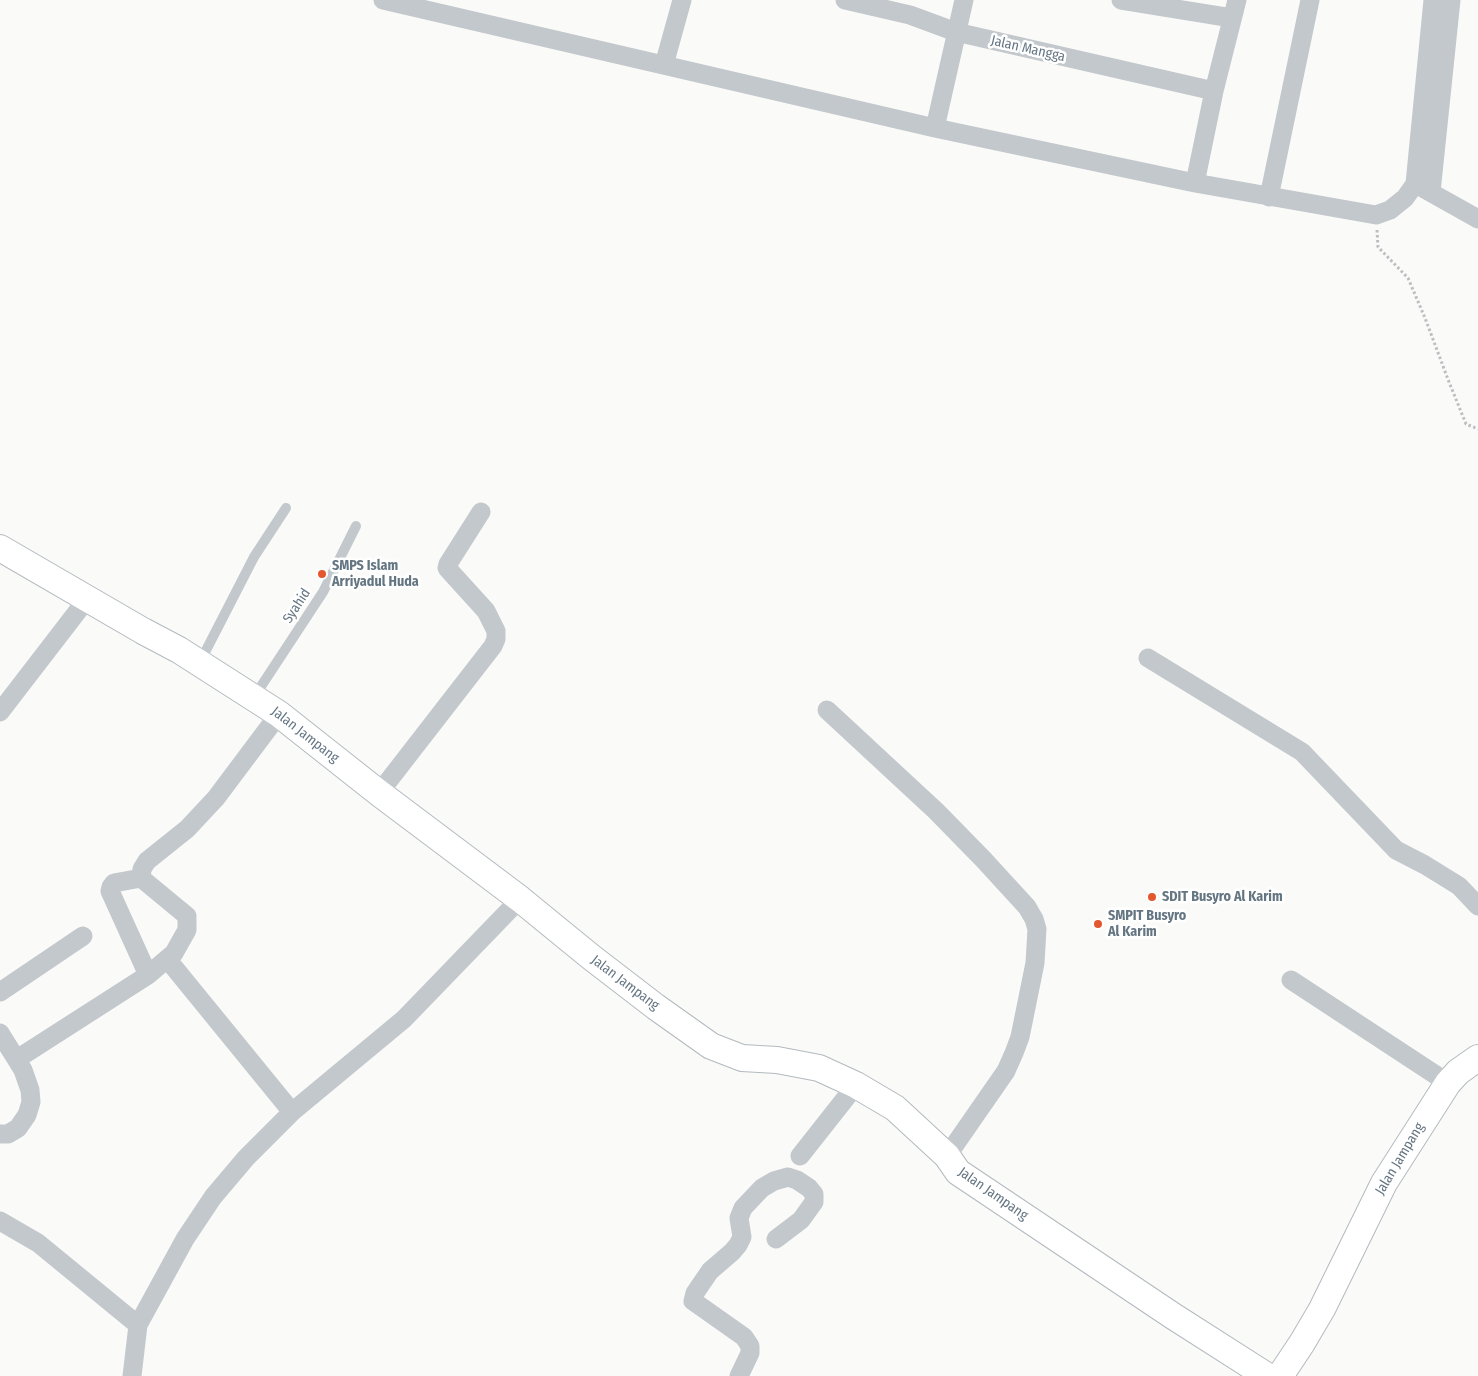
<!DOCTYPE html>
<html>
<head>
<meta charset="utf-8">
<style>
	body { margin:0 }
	canvas { display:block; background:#fafaf8 }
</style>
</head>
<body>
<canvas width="1478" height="1376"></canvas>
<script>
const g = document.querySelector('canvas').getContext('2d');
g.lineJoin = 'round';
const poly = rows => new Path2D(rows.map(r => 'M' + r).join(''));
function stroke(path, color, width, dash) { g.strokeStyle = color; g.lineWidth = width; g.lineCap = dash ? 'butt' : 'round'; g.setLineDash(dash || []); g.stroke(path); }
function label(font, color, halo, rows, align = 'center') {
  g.font = font + ' "Fira Sans Condensed",sans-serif'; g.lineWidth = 5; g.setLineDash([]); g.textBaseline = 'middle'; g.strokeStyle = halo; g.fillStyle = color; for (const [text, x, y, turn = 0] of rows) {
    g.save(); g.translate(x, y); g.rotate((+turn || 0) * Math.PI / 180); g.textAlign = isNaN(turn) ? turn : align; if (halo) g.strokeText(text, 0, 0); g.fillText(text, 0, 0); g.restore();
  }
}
const secondary = poly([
	[0,548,143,631,179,650,279,714,379,793,520,899,591,957,656,1007,711,1046,742,1058,777,1060,819,1068,856,1085,895,1108,947,1156,958,1172,1173,1316,1267,1376],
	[1280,1376,1302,1343,1322,1309,1384,1183,1448,1083,1458,1072,1478,1058]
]);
stroke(secondary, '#b3babf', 28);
stroke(poly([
	[1377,230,1378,247,1408,278,1425,318,1449,382,1466,424,1478,429]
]), '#bbbfc2', 3, [2.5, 2.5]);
stroke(poly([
	[200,662,254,557,286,508],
	[254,697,323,592,356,526]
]), '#c3c8cc', 10);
stroke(poly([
	[383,0,935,128,1195,183,1376,215,1390,210,1405,198,1415,184,1433,0],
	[845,0,910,15,956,32,1214,91],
	[1121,0,1232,18],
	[664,65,682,0],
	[935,128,964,0],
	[1195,183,1214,91,1237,0],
	[1421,187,1478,219],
	[1431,192,1451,0],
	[1269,197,1310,0],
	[1148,658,1302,752,1396,850,1425,865,1459,886,1478,906],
	[827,710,936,811,983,859,1027,907,1034,919,1037,929,1035,963,1020,1037,1014,1053,1006,1071,947,1156],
	[0,712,87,599],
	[379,793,493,646,496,639,496,631,486,611,447,568,448,564,481,512],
	[141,878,114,883,111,887,110,891,148,975],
	[168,960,292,1112],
	[1291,980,1448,1083],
	[0,992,83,936],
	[0,1033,23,1070,30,1090,31,1102,27,1115,18,1128,8,1134,0,1134],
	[17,1059,148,975,174,953,187,930,187,916,141,878,142,869,147,861,187,829,216,798,279,714],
	[800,1156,856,1085],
	[0,1221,38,1243,138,1325],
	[132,1376,138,1325,185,1239,213,1197,246,1158,292,1112,404,1019,520,899],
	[739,1376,750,1353,750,1346,744,1337,693,1301,695,1293,710,1271,732,1252,738,1245,742,1237,739,1218,743,1208,762,1188,774,1181,788,1177,797,1180,809,1188,814,1194,814,1202,801,1220,776,1239]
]), '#c3c8cc', 19);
stroke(secondary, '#fff', 26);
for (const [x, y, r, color] of [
	[322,574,5,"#e4572e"],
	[1152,897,5,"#e4572e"],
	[1098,924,5,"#e4572e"]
]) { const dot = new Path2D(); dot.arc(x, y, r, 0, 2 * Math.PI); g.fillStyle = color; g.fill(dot); stroke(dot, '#fff', 2); }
label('14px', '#657683', '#fff', [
	["Jalan Mangga",1028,49,13],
	["Syahid",297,606,-57],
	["Jalan Jampang",305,735,38],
	["Jalan Jampang",625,983,37],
	["Jalan Jampang",1400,1159,-59],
	["Jalan Jampang",993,1194,35]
]);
label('bold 14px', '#657683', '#fff', [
	["SMPS Islam",332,566],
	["Arriyadul Huda",332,582],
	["SDIT Busyro Al Karim",1162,897],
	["SMPIT Busyro",1108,916],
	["Al Karim",1108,932]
], 'left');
</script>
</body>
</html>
